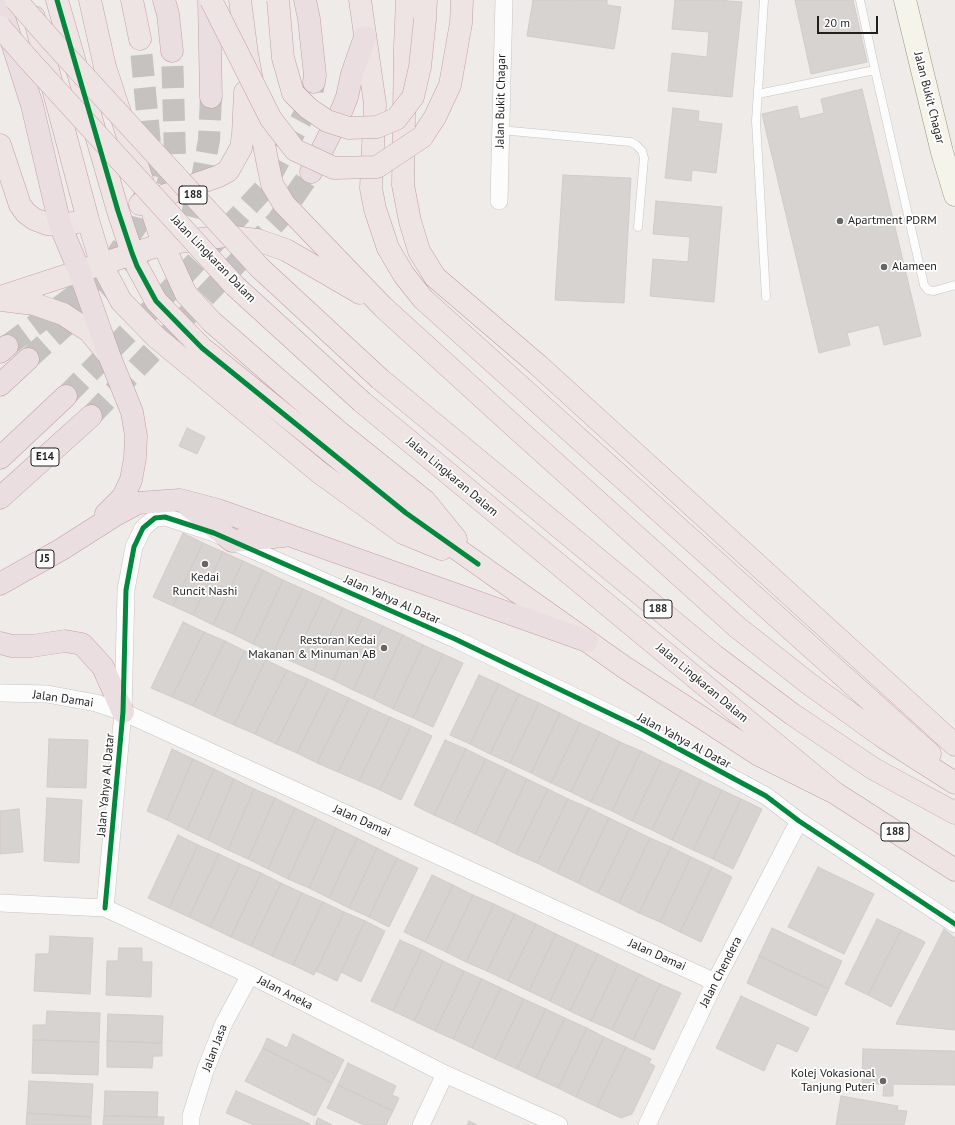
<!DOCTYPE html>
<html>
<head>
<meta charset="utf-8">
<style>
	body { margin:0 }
	#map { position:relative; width:955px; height:1125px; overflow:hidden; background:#eeebe8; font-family:"PT Sans",sans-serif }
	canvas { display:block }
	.scale { position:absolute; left:817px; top:16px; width:61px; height:18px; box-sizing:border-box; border:2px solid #1f1f1f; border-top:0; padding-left:5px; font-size:12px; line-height:14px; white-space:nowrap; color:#1f1f1f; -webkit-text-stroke:3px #fff; paint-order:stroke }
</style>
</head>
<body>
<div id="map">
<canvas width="955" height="1125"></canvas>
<div class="scale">20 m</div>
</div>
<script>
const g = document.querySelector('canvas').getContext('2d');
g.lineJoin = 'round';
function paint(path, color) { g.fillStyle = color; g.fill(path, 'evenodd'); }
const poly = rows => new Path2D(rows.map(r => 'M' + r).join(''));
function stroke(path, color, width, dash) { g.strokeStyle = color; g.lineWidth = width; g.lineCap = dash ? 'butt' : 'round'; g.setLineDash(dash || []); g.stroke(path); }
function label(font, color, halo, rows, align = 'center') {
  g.font = font + ' "PT Sans",sans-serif'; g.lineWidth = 3.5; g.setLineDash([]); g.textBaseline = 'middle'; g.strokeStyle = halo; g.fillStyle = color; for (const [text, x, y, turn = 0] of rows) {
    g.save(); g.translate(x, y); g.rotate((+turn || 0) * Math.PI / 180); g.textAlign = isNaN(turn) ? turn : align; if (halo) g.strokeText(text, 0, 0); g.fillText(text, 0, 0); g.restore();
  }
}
const building = poly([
	[533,0,567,0,576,1,576,0,607,0,607,5,621,7,614,49,527,36,533,0],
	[675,0,717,0,742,2,732,97,668,91,672,53,707,57,709,32,672,29,675,0],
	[795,0,853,0,867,62,811,74,795,0],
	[862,89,921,336,884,345,879,325,847,333,850,345,819,353,762,114,797,106,800,119,824,113,821,99,862,89],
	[673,108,699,111,698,121,722,124,716,173,692,170,691,181,665,178,673,108],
	[563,175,631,178,624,303,555,300,563,175],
	[656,201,722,207,714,302,650,296,653,259,688,262,690,237,653,234,656,201],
	[187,428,205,437,197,454,179,446,187,428],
	[183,533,203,543,173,606,153,597,183,533],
	[203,543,223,552,193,615,173,606,203,543],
	[223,552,243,561,213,625,193,615,223,552],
	[243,561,263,570,233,634,213,625,243,561],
	[263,570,283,580,253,644,233,634,263,570],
	[283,580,303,589,273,653,253,644,283,580],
	[303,589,323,598,293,662,273,653,303,589],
	[323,598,343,608,313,671,293,662,323,598],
	[343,608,363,617,333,680,313,671,343,608],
	[363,617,383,626,353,690,333,680,363,617],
	[183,622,204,632,172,697,151,688,183,622],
	[383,626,403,635,373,699,353,690,383,626],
	[204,632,225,641,193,706,172,697,204,632],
	[403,635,423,645,393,709,373,699,403,635],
	[225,641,245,651,214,716,193,706,225,641],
	[423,645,443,654,413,718,393,709,423,645],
	[245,651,266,660,234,725,214,716,245,651],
	[443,654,463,663,433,727,413,718,443,654],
	[266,660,287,670,255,734,234,725,266,660],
	[287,670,308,679,276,744,255,734,287,670],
	[479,675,499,684,470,744,450,735,479,675],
	[308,679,329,689,297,753,276,744,308,679],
	[499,684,519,694,490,754,470,744,499,684],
	[329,689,349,698,317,763,297,753,329,689],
	[519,694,539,703,510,763,490,754,519,694],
	[349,698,370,708,338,772,317,763,349,698],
	[539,703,560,713,531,773,510,763,539,703],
	[370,708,390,717,359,781,338,772,370,708],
	[560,713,580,723,551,783,531,773,560,713],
	[390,717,411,726,380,790,359,781,390,717],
	[580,723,600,732,571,792,551,783,580,723],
	[411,726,432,736,401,800,380,790,411,726],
	[600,732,620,742,591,802,571,792,600,732],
	[49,739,88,740,86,788,47,787,49,739],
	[445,740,466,749,434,815,414,805,445,740],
	[620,742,641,751,612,811,591,802,620,742],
	[172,749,193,759,167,820,147,811,172,749],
	[466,749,486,759,454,824,434,815,466,749],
	[641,751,661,761,632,821,612,811,641,751],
	[193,759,214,769,187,830,167,820,193,759],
	[486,759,507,769,475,834,454,824,486,759],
	[661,761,681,770,652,830,632,821,661,761],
	[214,769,234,779,208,840,187,830,214,769],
	[507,769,527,779,496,844,475,834,507,769],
	[681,770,701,780,672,840,652,830,681,770],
	[234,779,254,789,228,850,208,840,234,779],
	[527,779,548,789,516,854,496,844,527,779],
	[701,780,722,790,693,850,672,840,701,780],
	[254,789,275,798,248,859,228,850,254,789],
	[548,789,568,799,537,863,516,854,548,789],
	[722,790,741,799,713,859,693,850,722,790],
	[47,798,82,800,79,863,44,861,47,798],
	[275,798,295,808,268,869,248,859,275,798],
	[568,799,589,808,557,873,537,863,568,799],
	[741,799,762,809,733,869,713,859,741,799],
	[295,808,316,818,288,879,268,869,295,808],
	[589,808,609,818,578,883,557,873,589,808],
	[19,809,23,852,0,854,0,811,19,809],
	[316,818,336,828,309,888,288,879,316,818],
	[609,818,630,828,598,893,578,883,609,818],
	[336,828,357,838,329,898,309,888,336,828],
	[630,828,650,838,619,903,598,893,630,828],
	[178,835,198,845,169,908,148,898,178,835],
	[357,838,377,848,349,908,329,898,357,838],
	[650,838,671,847,639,913,619,903,650,838],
	[198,845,219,854,189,917,169,908,198,845],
	[671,847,691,857,660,922,639,913,671,847],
	[377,848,397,858,369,917,349,908,377,848],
	[219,854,240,864,210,927,189,917,219,854],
	[691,857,712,867,680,932,660,922,691,857],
	[397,858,418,868,389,927,369,917,397,858],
	[240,864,261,873,231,937,210,927,240,864],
	[712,867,732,877,701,942,680,932,712,867],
	[818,867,874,894,844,954,788,927,818,867],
	[261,873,281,883,251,946,231,937,261,873],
	[432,875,453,885,425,942,404,932,432,875],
	[281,883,302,893,272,956,251,946,281,883],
	[453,885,473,895,446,952,425,942,453,885],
	[302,893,323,902,293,965,272,956,302,893],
	[473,895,494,904,466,962,446,952,473,895],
	[323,902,344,912,314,975,293,965,323,902],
	[494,904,515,914,487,971,466,962,494,904],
	[344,912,365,921,337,981,316,971,344,912],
	[515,914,536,924,508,981,487,971,515,914],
	[877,919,901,930,868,995,845,984,877,919],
	[365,921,385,931,361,982,341,972,365,921],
	[536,924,556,934,529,991,508,981,536,924],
	[772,928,842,961,829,989,759,956,772,928],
	[944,929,955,938,955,1030,896,1024,944,929],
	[901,930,925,942,891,1007,868,995,901,930],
	[556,934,577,944,550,1001,529,991,556,934],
	[50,936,93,938,90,994,34,991,36,954,49,954,50,936],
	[400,940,422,950,393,1011,371,1001,400,940],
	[577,944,598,954,570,1011,550,1001,577,944],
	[119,948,142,948,142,962,152,962,151,997,106,995,107,961,118,961,119,948],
	[422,950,443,961,414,1021,393,1011,422,950],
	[598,954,618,964,591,1021,570,1011,598,954],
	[759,956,829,989,816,1016,747,983,759,956],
	[443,961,464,971,435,1031,414,1021,443,961],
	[618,964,639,974,612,1030,591,1021,618,964],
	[464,971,482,979,453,1039,435,1031,464,971],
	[639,974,660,984,633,1040,612,1030,639,974],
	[482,979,501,988,472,1048,453,1039,482,979],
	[660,984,681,993,654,1050,633,1040,660,984],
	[501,988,524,999,495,1059,472,1048,501,988],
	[741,996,809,1028,797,1052,777,1043,764,1071,716,1048,741,996],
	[524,999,546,1009,517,1069,495,1059,524,999],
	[546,1009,565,1018,536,1078,517,1069,546,1009],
	[47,1011,100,1013,99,1042,33,1040,33,1025,46,1025,47,1011],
	[108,1014,163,1016,162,1043,107,1041,108,1014],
	[565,1018,587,1028,558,1088,536,1078,565,1018],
	[587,1028,604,1037,576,1097,558,1088,587,1028],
	[293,1034,344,1060,332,1083,263,1048,267,1038,287,1048,293,1034],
	[604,1037,626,1047,597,1107,576,1097,604,1037],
	[33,1040,99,1042,98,1075,32,1073,33,1040],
	[107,1041,162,1043,162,1056,153,1056,152,1068,107,1067,107,1041],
	[626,1047,651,1059,649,1063,655,1066,632,1114,621,1118,597,1107,626,1047],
	[263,1048,332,1083,315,1116,245,1081,263,1048],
	[863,1049,955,1051,955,1085,893,1084,893,1096,883,1096,884,1084,862,1084,863,1049],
	[348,1063,396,1086,392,1095,399,1098,393,1111,338,1085,348,1063],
	[29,1081,93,1084,91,1117,27,1113,29,1081],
	[338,1085,393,1111,386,1125,364,1125,327,1108,338,1085],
	[105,1091,158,1092,157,1117,104,1116,105,1091],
	[236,1091,310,1124,310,1125,254,1125,226,1113,236,1091],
	[841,1096,898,1106,897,1110,907,1111,904,1125,836,1125,841,1096],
	[27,1113,91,1117,91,1125,26,1125,27,1113],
	[104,1116,164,1117,163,1125,103,1125,104,1116],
	[318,1118,332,1125,315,1125,318,1118],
	[469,1121,477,1125,467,1125,469,1121]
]);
paint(building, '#d6d3d1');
stroke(building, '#d1ccc9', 1);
stroke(poly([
	[167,186,175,157,172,51],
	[180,248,191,218,203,173,209,140,211,97],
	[7,346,90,284,110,265,137,225,152,165,140,39],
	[28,359,130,268,146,247],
	[66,396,171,289,263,190,311,102,314,82],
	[91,416,278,220,311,172]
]), '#c5c2c0', 22, [22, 11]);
const service = poly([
	[764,0,756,121,766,297],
	[860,0,875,70],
	[758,94,875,70,924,285,928,290,934,291,955,285],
	[500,130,631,142,636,145,642,151,644,158,638,227]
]);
const minor = poly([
	[499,201,504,0],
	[0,693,47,694,96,703,123,712,715,982],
	[0,903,105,908,250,975,445,1074,559,1125],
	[105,908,123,712,126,590,134,547,143,528,155,518,165,517,214,533,455,639,640,728,766,796,799,821,955,924],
	[191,1125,191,1116,205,1071,224,1023,250,975],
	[421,1125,445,1074],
	[647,1125,715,982,799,821]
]);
const secondary = poly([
	[905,0,942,152,955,195]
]);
const trunk = poly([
	[57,0,118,211,132,253,137,266,156,301,202,348,406,513,624,667,759,755,835,793],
	[90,0,105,67,163,244,186,294,212,322,283,384,339,432,425,501,456,539],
	[132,0,140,39],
	[240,0,247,54,266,155,272,184,284,204,383,307,516,428,737,627,808,683,883,737,955,783],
	[360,0,375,104,371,188,375,209,388,248,404,275,423,299,930,754],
	[407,0,405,46,403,185,410,221,419,251,435,277,538,365,955,745],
	[34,17,88,220,101,263,121,301,157,338,320,473,403,533,442,549],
	[425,19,426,0],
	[422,137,435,117,450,85,461,23,462,0],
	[0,145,20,205,26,213,34,219,47,224,60,225,78,222],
	[140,204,219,176,228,171,241,148,243,135,245,92],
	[0,297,163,244,225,236,257,240,286,250,360,293],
	[0,300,34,304,63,314,89,331,107,353],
	[380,379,715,656,792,714,874,769,955,813],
	[362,402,835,793,955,870]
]);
const motorway = poly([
	[164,0,168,14,172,51],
	[209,0,211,97],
	[305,0,309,19,315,75,314,82],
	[0,5,32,105,60,225,79,270,109,355,132,412,136,436,135,458,131,480,123,497,106,514],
	[311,172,341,112,347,97,352,74,365,37],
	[0,352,7,346],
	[0,385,28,359],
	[0,458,66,396],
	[0,498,91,416],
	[187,505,232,541,284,536],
	[0,584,62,549,117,514,138,503,180,500,218,510,587,641],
	[0,643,12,646,32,646,65,641,82,644,103,667,123,712]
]);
stroke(service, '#c6c5c4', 9);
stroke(minor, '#c6c5c4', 18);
stroke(secondary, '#98987f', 23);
stroke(trunk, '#c59dab', 23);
stroke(motorway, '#c59dab', 23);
stroke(service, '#fcfcfc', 8);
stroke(minor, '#fcfcfc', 17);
stroke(secondary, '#f5f4eb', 22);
stroke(trunk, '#eee4e3', 22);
stroke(motorway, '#ebdee1', 22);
const trunkBridge = poly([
	[16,0,51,40,260,268,380,379],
	[211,0,271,119,295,150,334,168,377,167,422,137],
	[278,0,283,58,293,93,308,108,327,121,349,128,377,127,396,119,413,97,420,67,425,19],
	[0,27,28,59,235,286,362,402]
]);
stroke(trunkBridge, '#c59dab', 23, []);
stroke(trunkBridge, '#eee4e3', 22);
stroke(poly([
	[57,0,118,211,132,253,137,266,156,301,202,348,406,513,478,564],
	[105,908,123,712,126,590,134,547,143,528,155,518,165,517,214,533,455,639,640,728,766,796,799,821,955,924]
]), '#00873e', 5);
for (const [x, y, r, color] of [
	[840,221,4,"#676665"],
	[884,267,4,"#676665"],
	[205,564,4,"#676665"],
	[384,648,4,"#676665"],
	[883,1081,4,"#676665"]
]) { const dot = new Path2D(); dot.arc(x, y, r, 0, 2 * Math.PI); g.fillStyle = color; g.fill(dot); stroke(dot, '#fff', 1.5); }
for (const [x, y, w] of [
	[193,195,28],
	[45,457,28],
	[45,559,18],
	[658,609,28],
	[895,832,28]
]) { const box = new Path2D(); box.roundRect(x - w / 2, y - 9, w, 18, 3); g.fillStyle = '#fff'; g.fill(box); stroke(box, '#1f1f1f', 1); }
label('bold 11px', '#1f1f1f', null, [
	["188",193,195],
	["E14",45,457],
	["J5",45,559],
	["188",658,609],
	["188",895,832]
]);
label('12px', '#1f1f1f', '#fff', [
	["Jalan Bukit Chagar",929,98,76],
	["Jalan Bukit Chagar",501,101,-89],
	["Jalan Lingkaran Dalam",213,259,46],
	["Jalan Lingkaran Dalam",452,477,40],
	["Jalan Yahya Al Datar",392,600,24],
	["Jalan Lingkaran Dalam",702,683,40],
	["Jalan Damai",63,699,8],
	["Jalan Yahya Al Datar",684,741,28],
	["Jalan Yahya Al Datar",106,785,-85],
	["Jalan Damai",362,821,24],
	["Jalan Damai",657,955,24],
	["Jalan Chendera",721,972,-63],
	["Jalan Aneka",285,993,27],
	["Jalan Jasa",215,1048,-69]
]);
label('12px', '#1f1f1f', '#fff', [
	["Apartment PDRM",848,221],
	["Alameen",892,267],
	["Kedai",205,578,"center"],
	["Runcit Nashi",205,592,"center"],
	["Restoran Kedai",376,641,"right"],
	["Makanan & Minuman AB",376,655,"right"],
	["Kolej Vokasional",875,1074,"right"],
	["Tanjung Puteri",875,1088,"right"]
], 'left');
</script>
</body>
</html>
